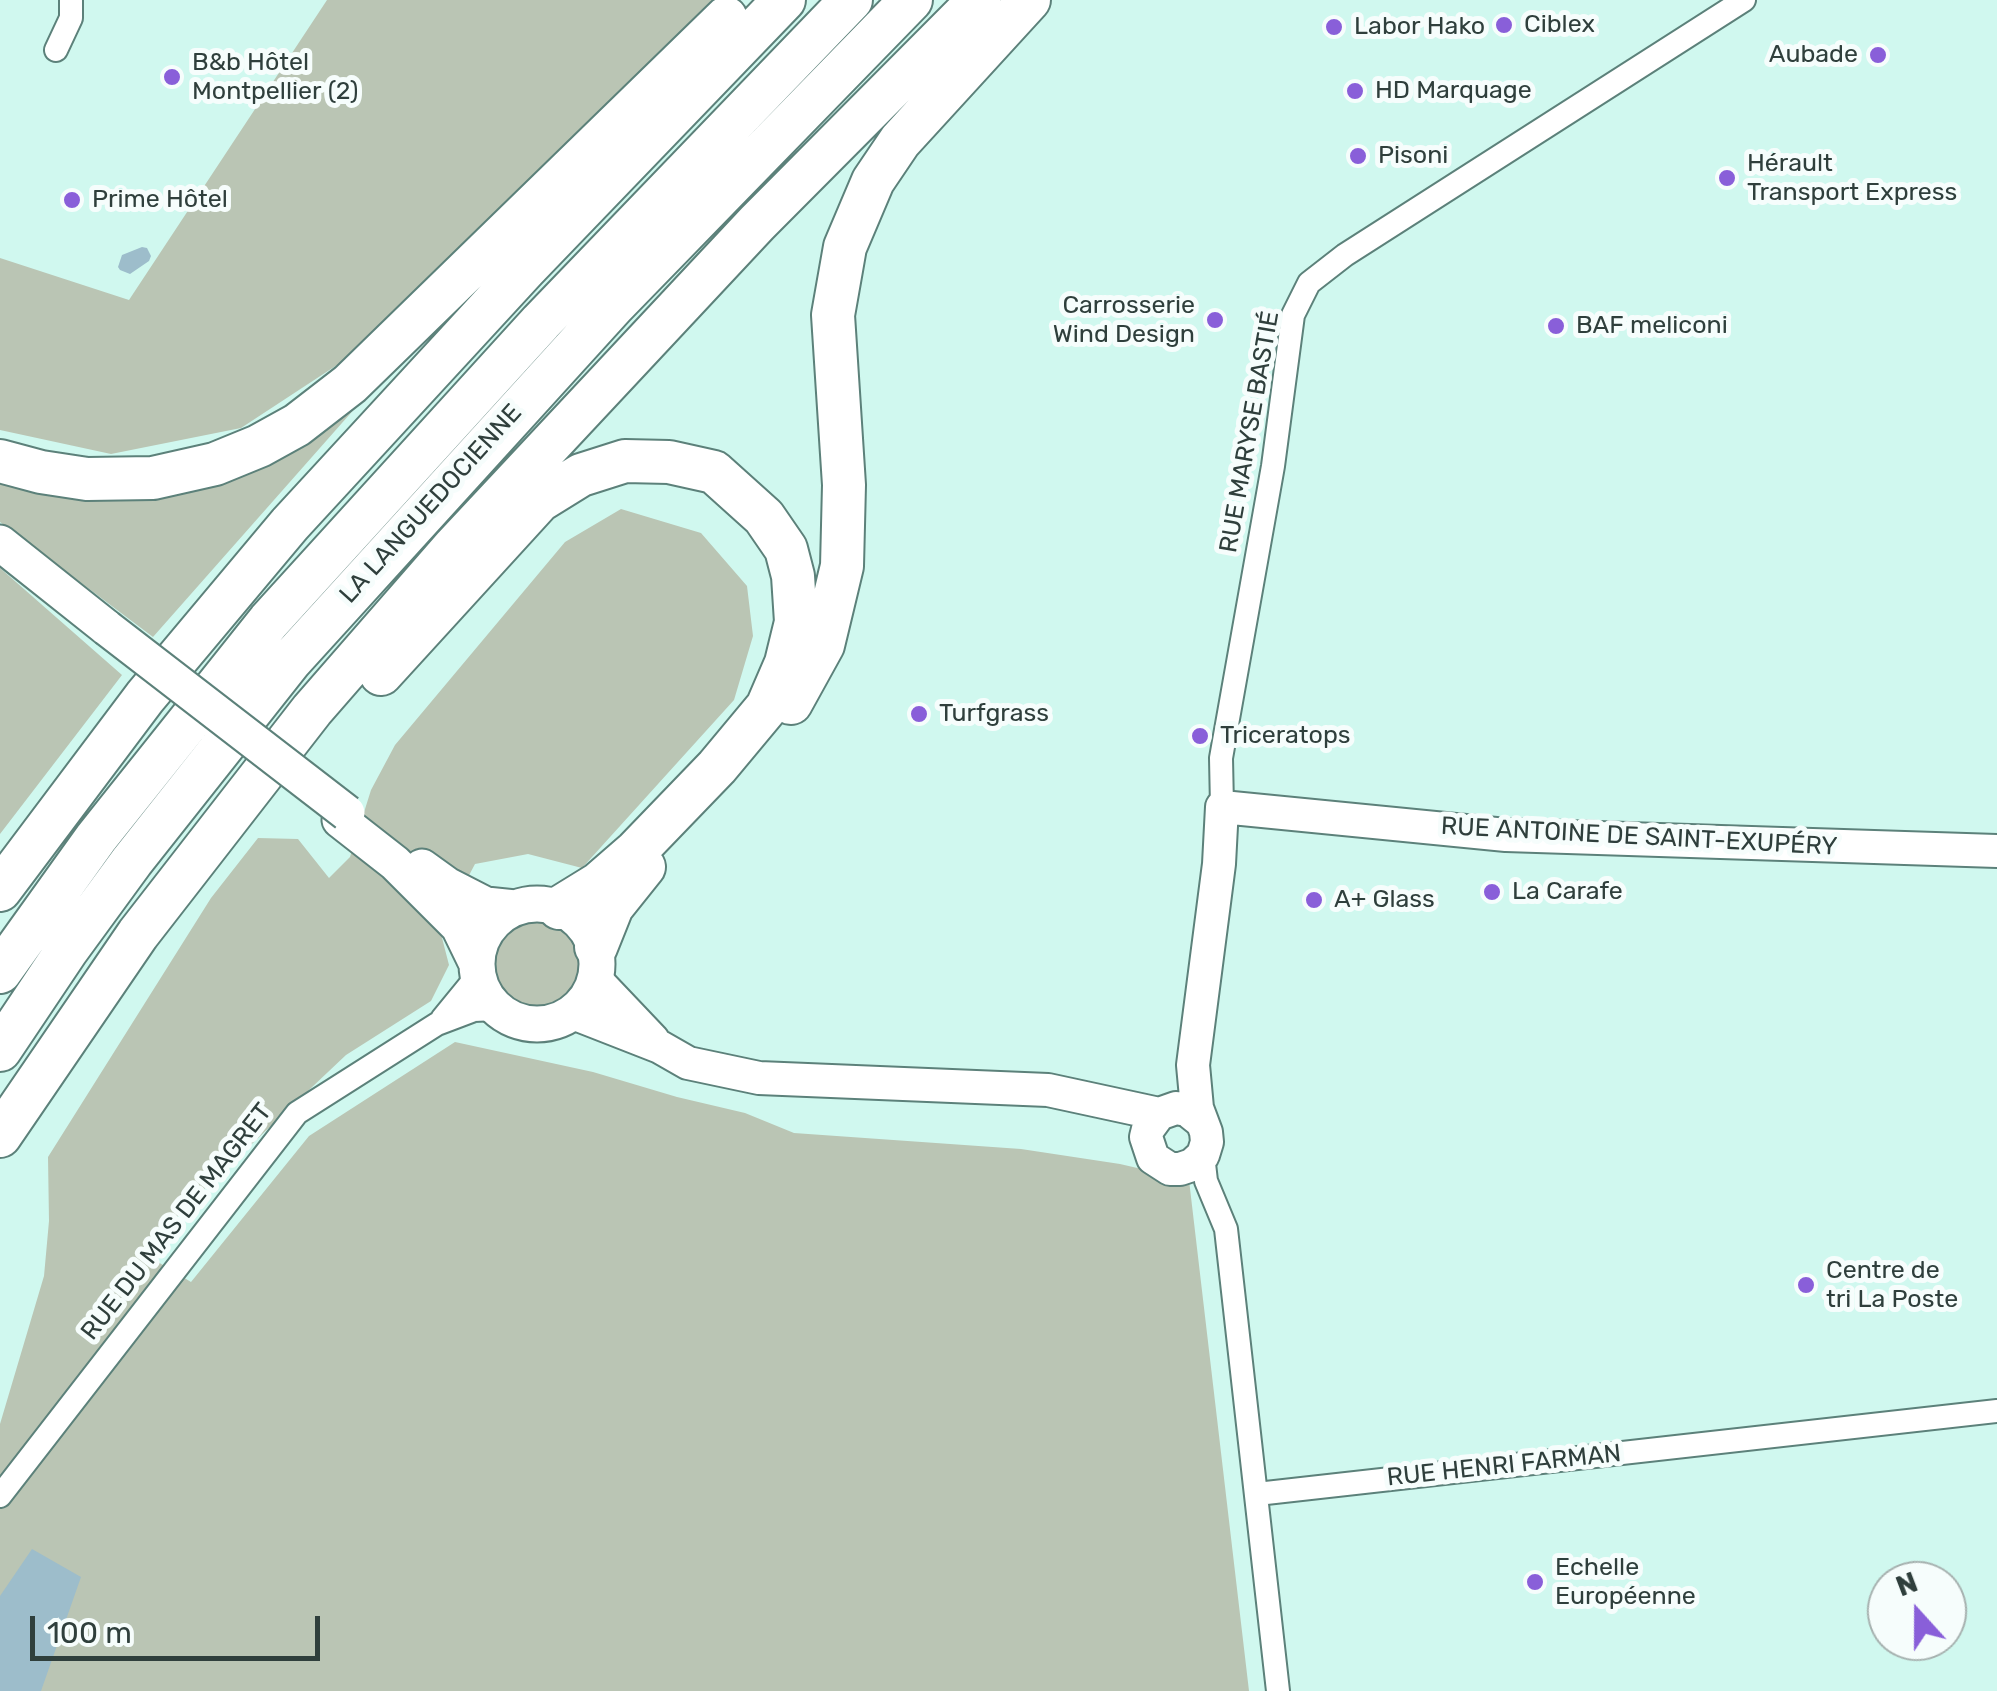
<!DOCTYPE html>
<html>
<head>
<meta charset="utf-8">
<style>
	body { margin:0 }
	#map { position:relative; width:1997px; height:1691px; overflow:hidden; background:#d0f8ef; font-family:Rubik,sans-serif }
	canvas { display:block }
	.north { position:absolute; left:1867px; top:1561px; width:100px; height:100px; box-sizing:border-box; background:#f6fdfc; border:2px solid #a6b1af; border-radius:50%; rotate:339deg; font-size:28px; font-weight:700; line-height:40px; text-align:center; color:#2f3f3c }
	.north::after { content:''; display:block; margin:auto; width:35px; height:45px; background:#895fd9; clip-path:polygon(50% 0,100% 100%,50% 72%,0 100%) }
	.scale { position:absolute; left:30px; top:1616px; width:290px; height:45px; box-sizing:border-box; border:5px solid #2f3f3c; border-top:0; padding-left:12px; font-size:30px; line-height:35px; white-space:nowrap; color:#2f3f3c; -webkit-text-stroke:8px #f6fdfc; paint-order:stroke }
</style>
</head>
<body>
<div id="map">
<canvas width="1997" height="1691"></canvas>
<div class="north">N</div>
<div class="scale">100 m</div>
</div>
<script>
const g = document.querySelector('canvas').getContext('2d');
g.lineJoin = 'round';
function paint(path, color) { g.fillStyle = color; g.fill(path, 'evenodd'); }
const poly = rows => new Path2D(rows.map(r => 'M' + r).join(''));
function stroke(path, color, width, dash) { g.strokeStyle = color; g.lineWidth = width; g.lineCap = dash ? 'butt' : 'round'; g.setLineDash(dash || []); g.stroke(path); }
function label(font, color, halo, rows, align = 'center') {
  g.font = font + ' Rubik,sans-serif'; g.lineWidth = 10; g.setLineDash([]); g.textBaseline = 'middle'; g.strokeStyle = halo; g.fillStyle = color; for (const [text, x, y, turn = 0] of rows) {
    g.save(); g.translate(x, y); g.rotate((+turn || 0) * Math.PI / 180); g.textAlign = isNaN(turn) ? turn : align; if (halo) g.strokeText(text, 0, 0); g.fillText(text, 0, 0); g.restore();
  }
}
paint(poly([
	[327,0,725,0,395,327,241,428,111,454,0,430,0,258,129,300],
	[357,406,153,637,0,522,0,482,298,441],
	[621,509,701,533,747,586,753,636,734,700,582,868,528,854,475,864,440,930,449,965,431,1001,346,1055,183,1209,148,1256,191,1282,309,1136,455,1042,593,1072,677,1097,745,1113,794,1133,1021,1149,1120,1164,1189,1180,1249,1691,0,1691,0,1424,44,1276,49,1221,48,1157,211,898,258,838,298,839,329,878,350,857,371,790,395,745,565,542],
	[0,568,122,675,0,834],
	'491 966a45 45 0 1 1 90 0a45 45 0 1 1-90 0Z'
]), '#bac5b4');
paint(poly([
	[142,247,147,248,151,256,149,261,130,274,120,270,118,267,122,255],
	[32,1549,81,1577,41,1691,0,1691,0,1596]
]), '#9dbdcb');
const street = poly([
	[56,50,71,18,71,0],
	[1222,807,1221,758,1273,466,1293,315,1309,283,1345,255,1744,0],
	[442,1019,478,975],
	[1203,1155,1206,1181,1226,1229,1278,1691],
	[1257,1494,1997,1411],
	[0,1496,297,1113,437,1024,474,1010,496,1009]
]);
const secondary = poly([
	[596,980,653,1040],
	[573,1013,660,1047,688,1063,759,1078,1048,1090,1159,1114],
	[1202,1122,1187,1110,1176,1108,1159,1114,1148,1129,1146,1137,1153,1158,1170,1169,1180,1169,1192,1165,1203,1155,1207,1142,1206,1132,1197,1108,1193,1065,1219,864,1222,807,1506,835,1997,851]
]);
const primary = poly([
	[0,543,107,628],
	[340,820,395,863,459,927,477,964],
	[422,867,447,885,486,905,515,908],
	'477 964a60 60 0 1 1 120 0a60 60 0 1 1-120 0Z'
]);
const highway = poly([
	[0,461,41,472,87,479,153,478,215,464,259,446,297,425,350,384,726,18],
	[381,674,539,501,581,475,625,461,669,462,714,472,764,517,786,549,793,576,796,622,786,663,767,707,717,767,636,851,598,884,559,908],
	[791,703,823,645,842,566,844,485,833,315,845,247,873,181,900,141,1029,0],
	[0,890,145,697,290,524,525,269,784,0],
	[596,947,612,907,644,867],
	[0,972,96,838,269,621,541,322,851,0],
	[0,1050,67,950,132,861,291,660,613,306,911,0],
	[0,1136,138,934,312,710,454,547,757,223,979,0]
]);
stroke(street, '#5c817a', 26);
stroke(secondary, '#5c817a', 36);
stroke(primary, '#5c817a', 39);
stroke(highway, '#5c817a', 46);
stroke(street, '#fff', 22);
stroke(secondary, '#fff', 32);
stroke(primary, '#fff', 35);
stroke(highway, '#fff', 42);
const primaryBridge = poly([
	[107,628,347,813]
]);
stroke(primaryBridge, '#5c817a', 39, []);
stroke(primaryBridge, '#fff', 35);
for (const [x, y, r, color] of [
	[1504,25,10,"#895fd9"],
	[1334,27,10,"#895fd9"],
	[1878,55,10,"#895fd9"],
	[172,77,10,"#895fd9"],
	[1355,91,10,"#895fd9"],
	[1358,156,10,"#895fd9"],
	[1727,178,10,"#895fd9"],
	[72,200,10,"#895fd9"],
	[1215,320,10,"#895fd9"],
	[1556,326,10,"#895fd9"],
	[919,714,10,"#895fd9"],
	[1200,736,10,"#895fd9"],
	[1492,892,10,"#895fd9"],
	[1314,900,10,"#895fd9"],
	[1806,1285,10,"#895fd9"],
	[1535,1582,10,"#895fd9"]
]) { const dot = new Path2D(); dot.arc(x, y, r, 0, 2 * Math.PI); g.fillStyle = color; g.fill(dot); stroke(dot, '#f6fdfc', 4); }
label('25px', '#2f3f3c', '#f6fdfc', [
	["Ciblex",1524,25],
	["Labor Hako",1354,27],
	["Aubade",1858,55,"right"],
	["B&b Hôtel",192,63],
	["Montpellier (2)",192,92],
	["HD Marquage",1375,91],
	["Pisoni",1378,156],
	["Hérault",1747,164],
	["Transport Express",1747,193],
	["Prime Hôtel",92,200],
	["Carrosserie",1195,306,"right"],
	["Wind Design",1195,335,"right"],
	["BAF meliconi",1576,326],
	["Turfgrass",939,714],
	["Triceratops",1220,736],
	["La Carafe",1512,892],
	["A+ Glass",1334,900],
	["Centre de",1826,1271],
	["tri La Poste",1826,1300],
	["Echelle",1555,1568],
	["Européenne",1555,1597]
], 'left');
label('25px', '#2f3f3c', '#f6fdfc', [
	["RUE MARYSE BASTIÉ",1250,432,-80],
	["LA LANGUEDOCIENNE",431,504,-48],
	["RUE ANTOINE DE SAINT-EXUPÉRY",1639,837,3],
	["RUE DU MAS DE MAGRET",177,1222,-52],
	["RUE HENRI FARMAN",1504,1466,-6]
]);
</script>
</body>
</html>
